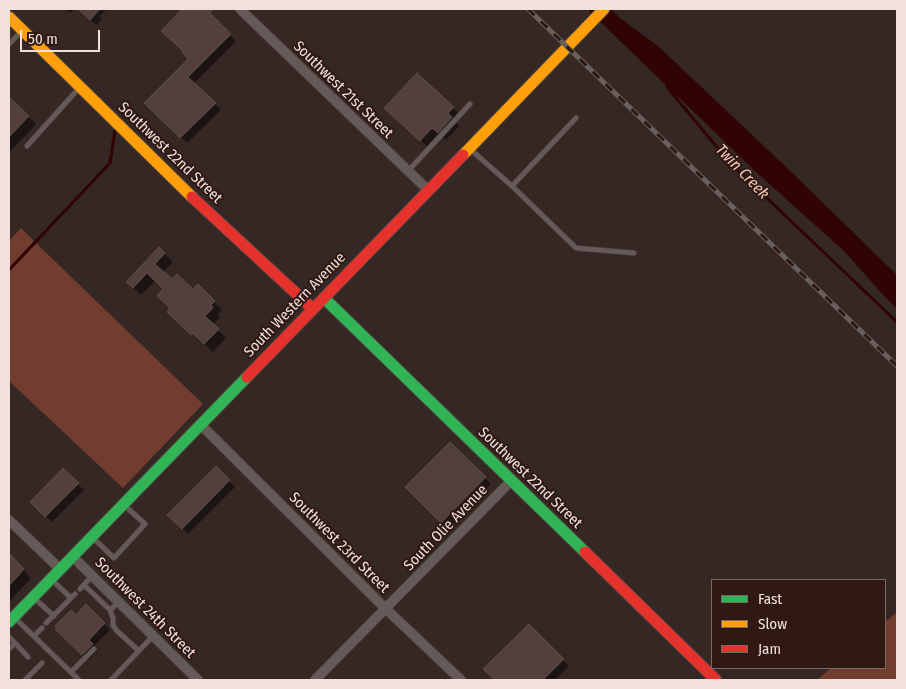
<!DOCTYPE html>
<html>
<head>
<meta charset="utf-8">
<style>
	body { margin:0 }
	#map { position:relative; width:906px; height:689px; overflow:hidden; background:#342724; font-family:"Fira Sans Condensed",sans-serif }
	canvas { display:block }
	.frame { position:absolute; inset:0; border:10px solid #f1e0dc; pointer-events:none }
	.legend { position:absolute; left:711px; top:579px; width:175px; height:90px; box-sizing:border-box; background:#301913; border:1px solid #7d6963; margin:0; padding:6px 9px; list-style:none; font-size:15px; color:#f1e0dc }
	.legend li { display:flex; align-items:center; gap:10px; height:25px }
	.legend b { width:25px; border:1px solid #7d6963 }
	.scale { position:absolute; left:20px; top:30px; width:80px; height:22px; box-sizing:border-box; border:2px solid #f1e0dc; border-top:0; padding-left:6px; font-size:15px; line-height:18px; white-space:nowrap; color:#f1e0dc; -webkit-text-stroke:4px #301913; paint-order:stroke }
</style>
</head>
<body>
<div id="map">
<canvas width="906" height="689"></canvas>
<div class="frame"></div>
<ul class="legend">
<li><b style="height:6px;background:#30b455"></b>Fast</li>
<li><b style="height:6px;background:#ff9f0a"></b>Slow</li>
<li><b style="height:6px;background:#e5322d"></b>Jam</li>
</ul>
<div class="scale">50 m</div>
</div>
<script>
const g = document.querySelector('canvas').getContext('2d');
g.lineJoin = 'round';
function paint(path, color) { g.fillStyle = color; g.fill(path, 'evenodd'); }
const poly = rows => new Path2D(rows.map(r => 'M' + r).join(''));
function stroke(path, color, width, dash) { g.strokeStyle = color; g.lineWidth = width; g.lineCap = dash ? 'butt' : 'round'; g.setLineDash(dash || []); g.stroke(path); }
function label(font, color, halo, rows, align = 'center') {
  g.font = font + ' "Fira Sans Condensed",sans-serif'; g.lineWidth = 4; g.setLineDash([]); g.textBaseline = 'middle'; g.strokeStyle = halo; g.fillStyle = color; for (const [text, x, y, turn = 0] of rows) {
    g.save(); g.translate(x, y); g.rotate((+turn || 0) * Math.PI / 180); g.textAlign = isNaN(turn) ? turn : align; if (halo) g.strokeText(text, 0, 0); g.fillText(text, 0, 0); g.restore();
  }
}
paint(poly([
	[21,228,34,241,9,268,9,241],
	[36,243,203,404,123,488,9,381,9,271],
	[897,612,897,680,817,680,831,668,885,668,885,622]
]), '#723c2f');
paint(poly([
	[587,9,611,9,621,19,658,46,785,166,897,275,897,308,886,298,843,250,757,173]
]), '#300403');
paint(poly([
	[65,9,74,9,70,13],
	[79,9,107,9,99,17,102,19,96,25],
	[184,9,204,9,236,41,193,84,221,110,187,143,146,103,189,59,185,51,163,31],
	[11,100,36,124,9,153,9,102],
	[453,108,461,116,455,122,459,126,446,140,441,135,429,148,394,116],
	[159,249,173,262,163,272,172,281,193,291,198,286,222,310,218,314,220,317,213,325,226,338,213,352,202,341,200,342,169,312,172,308,165,289,156,280,141,295,127,282],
	[450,444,491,484,448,528,407,487],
	[216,468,235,487,188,534,169,515],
	[63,470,84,490,52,522,32,502],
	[9,555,31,578,9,602],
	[86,606,110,630,94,646,98,650,88,660,57,629,76,616],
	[529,625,569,666,555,680,496,680,485,669]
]), '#0007');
stroke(poly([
	[667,87,730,163,897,322],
	[9,270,110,163,115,130]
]), '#300403', 3);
const building = poly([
	[78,9,100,9,90,20,78,9],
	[182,9,213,9,210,13,231,34,188,77,216,103,180,138,144,103,188,59,182,52,183,51,161,31,182,9],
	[417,73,454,107,448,113,452,117,438,133,432,128,420,141,384,108,417,73],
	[9,97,29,116,9,137,9,97],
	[159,247,165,253,155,264,172,279,177,274,193,289,198,284,215,301,211,305,213,308,205,316,219,329,204,344,193,334,191,335,167,312,170,308,157,296,163,289,147,273,133,288,126,282,159,247],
	[450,442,486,477,441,523,405,487,450,442],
	[216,466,230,480,182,529,167,515,216,466],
	[63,468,79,483,45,517,30,502,63,468],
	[9,553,24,569,9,586,9,553],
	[86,604,105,623,89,640,93,644,82,655,55,629,57,628,55,626,71,610,76,615,86,604],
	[529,624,564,659,543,680,495,680,483,669,529,624]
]);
paint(building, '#53403c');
stroke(building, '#5a4e4b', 1);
const lane = poly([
	[9,44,22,31],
	[27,146,79,88],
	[470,149,512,186,576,118],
	[408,171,470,104],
	[512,186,576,248,634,253],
	[92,537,114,558,145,524,124,505],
	[52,580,71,598],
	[84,585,110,610],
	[80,589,92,576],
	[34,598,54,616],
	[119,602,110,610,113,618,113,625,117,631,139,651],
	[15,618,79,680],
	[46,623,75,594],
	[34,636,42,628],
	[9,637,15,643,9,649],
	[15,643,28,657],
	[71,672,94,649],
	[25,680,42,663],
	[111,680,153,636]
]);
const street = poly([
	[240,9,428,190],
	[200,424,386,609,461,680],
	[9,520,60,569],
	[72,556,198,680],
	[315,680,511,481]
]);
const fast = poly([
	[324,298,585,552],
	[9,622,247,377]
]);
const slow = poly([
	[9,17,192,197],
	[463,155,604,9]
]);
const jam = poly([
	[192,197,313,309],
	[247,377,463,155],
	[585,552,716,680]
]);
stroke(lane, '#4e423f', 6);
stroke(street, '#4e423f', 11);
stroke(fast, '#4e423f', 13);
stroke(slow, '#4e423f', 13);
stroke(jam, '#4e423f', 13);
stroke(lane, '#655a57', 4.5);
stroke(street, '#655a57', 9);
stroke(fast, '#30b455', 11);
stroke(slow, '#ff9f0a', 11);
stroke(jam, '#e5322d', 11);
const rail = poly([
	[528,9,897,366]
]);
stroke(rail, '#695f5d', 5);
stroke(rail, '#301913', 3, [9]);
label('15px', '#f1e0dc', '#301913', [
	["Southwest 21st Street",343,90,44],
	["Southwest 22nd Street",170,153,44],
	["South Western Avenue",295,305,-46],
	["Southwest 22nd Street",530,478,44],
	["South Olie Avenue",446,528,-46],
	["Southwest 23rd Street",339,543,45],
	["Southwest 24th Street",145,608,45]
]);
label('italic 16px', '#f5c9bd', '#301913', [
	["Twin Creek",742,172,46]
]);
</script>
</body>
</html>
